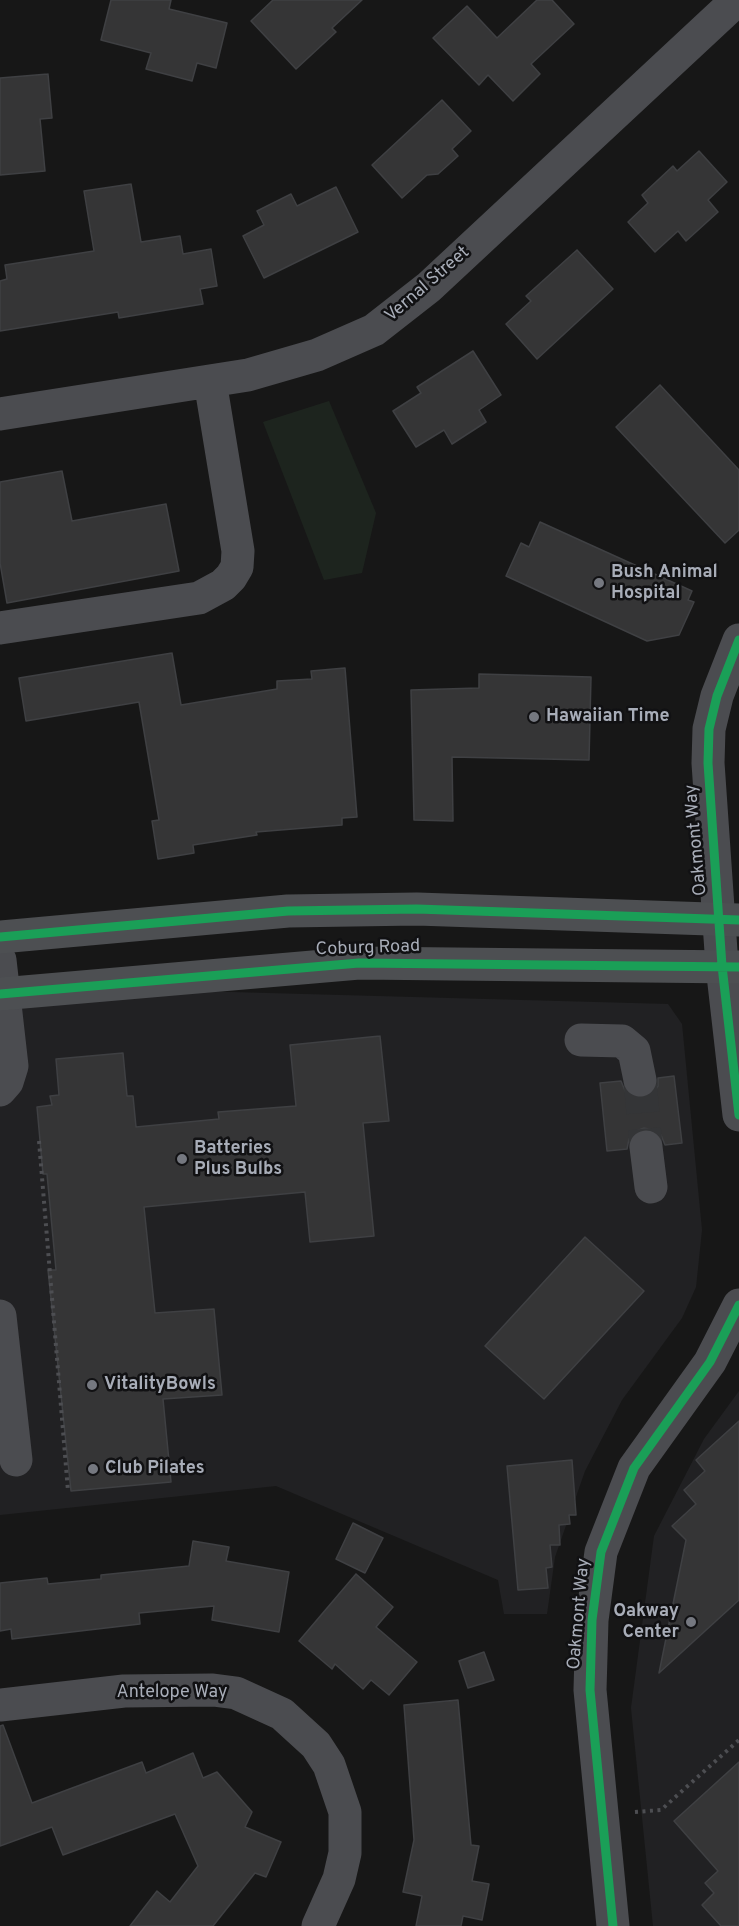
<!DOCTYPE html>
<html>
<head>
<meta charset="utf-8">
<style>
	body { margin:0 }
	canvas { display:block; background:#171717 }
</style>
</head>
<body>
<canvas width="739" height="1926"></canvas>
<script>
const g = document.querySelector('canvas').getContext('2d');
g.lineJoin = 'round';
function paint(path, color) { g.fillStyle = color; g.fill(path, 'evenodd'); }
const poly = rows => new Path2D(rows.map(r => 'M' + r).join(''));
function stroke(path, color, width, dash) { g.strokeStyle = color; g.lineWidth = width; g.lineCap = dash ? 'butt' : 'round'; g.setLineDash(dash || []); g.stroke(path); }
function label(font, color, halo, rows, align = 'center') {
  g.font = font + ' Overpass,sans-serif'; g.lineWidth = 5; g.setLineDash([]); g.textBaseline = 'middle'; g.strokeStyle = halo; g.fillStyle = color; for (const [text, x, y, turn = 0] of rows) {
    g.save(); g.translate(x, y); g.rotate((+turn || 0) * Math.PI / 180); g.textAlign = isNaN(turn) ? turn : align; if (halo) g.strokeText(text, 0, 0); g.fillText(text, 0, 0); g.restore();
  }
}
paint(poly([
	[121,989,668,1004,682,1024,702,1230,696,1287,682,1318,622,1400,585,1471,555,1557,547,1614,504,1614,498,1580,276,1486,0,1515,0,1003],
	[739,1391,739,1926,653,1926,631,1708,654,1536,704,1439]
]), '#212123');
paint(poly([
	[329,401,376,513,362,573,324,580,263,422]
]), '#1d241e');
const building = poly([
	[111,0,171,0,169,9,227,23,216,68,197,63,192,81,146,69,151,53,101,40,111,0],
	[273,0,362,0,332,28,336,32,296,69,251,21,273,0],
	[537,0,552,0,574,24,531,64,540,74,513,101,488,75,479,85,433,38,467,6,497,38,537,0],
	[48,74,52,118,40,119,45,171,0,175,0,78,48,74],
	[442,100,471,131,452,149,458,156,438,174,427,175,402,198,372,165,442,100],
	[699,151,727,182,708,200,718,212,686,241,678,231,655,252,628,222,648,203,642,195,673,166,677,171,699,151],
	[131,184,141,242,180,236,183,254,211,249,217,286,200,289,203,304,119,318,118,312,0,331,0,281,7,279,5,265,94,251,84,191,131,184],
	[336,187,358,232,264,278,243,236,264,225,257,211,291,194,297,206,336,187],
	[577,250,613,289,537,359,506,324,531,301,526,296,577,250],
	[473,351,501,395,479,410,486,422,452,444,444,430,416,447,393,411,421,393,417,387,473,351],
	[660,385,739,470,739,530,725,543,616,427,660,385],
	[62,471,72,521,166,504,179,571,7,603,0,563,0,482,62,471],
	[540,522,692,591,688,600,694,602,679,635,647,641,506,576,521,543,529,547,540,522],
	[172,653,181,705,277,689,277,681,312,679,311,671,345,668,357,817,342,818,342,825,256,832,257,835,193,845,194,853,158,859,152,821,159,820,139,702,26,721,19,678,172,653],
	[479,674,591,677,589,760,452,757,453,821,414,820,411,690,479,688,479,674],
	[380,1036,389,1121,363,1123,374,1236,310,1242,305,1192,144,1207,155,1313,214,1309,222,1395,163,1399,171,1482,71,1491,48,1270,56,1270,47,1174,43,1174,37,1107,52,1105,50,1096,59,1095,56,1059,123,1053,127,1096,133,1096,136,1127,219,1119,218,1112,296,1106,290,1045,380,1036],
	[674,1076,682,1143,665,1145,661,1135,653,1130,644,1128,634,1132,629,1139,627,1149,607,1151,600,1083,621,1081,626,1093,634,1098,643,1098,653,1094,658,1086,658,1078,674,1076],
	[585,1237,644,1291,544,1399,485,1346,585,1237],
	[739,1421,739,1600,659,1673,686,1540,672,1526,696,1504,684,1490,705,1471,696,1460,739,1421],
	[572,1460,576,1515,569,1515,570,1524,559,1525,560,1545,550,1545,552,1567,546,1568,548,1588,518,1590,507,1466,572,1460],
	[353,1523,383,1538,365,1573,336,1559,353,1523],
	[193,1541,229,1547,226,1561,289,1572,279,1632,212,1620,214,1606,139,1613,140,1624,12,1639,11,1629,0,1631,0,1583,47,1578,48,1584,101,1579,101,1575,189,1566,193,1541],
	[356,1574,393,1607,376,1627,417,1662,389,1695,371,1680,363,1689,335,1664,332,1669,299,1641,356,1574],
	[484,1652,494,1680,468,1688,459,1661,484,1652],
	[458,1700,471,1845,479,1846,472,1881,489,1884,482,1920,463,1916,461,1926,416,1926,422,1896,403,1892,414,1840,404,1705,458,1700],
	[3,1725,32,1803,142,1762,146,1773,193,1753,203,1778,217,1772,252,1812,245,1827,281,1842,266,1877,255,1873,213,1926,130,1926,157,1891,170,1902,198,1866,175,1814,63,1855,52,1827,0,1846,0,1726,3,1725],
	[739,1762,739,1926,721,1926,702,1905,714,1893,705,1883,718,1871,674,1821,739,1762]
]);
paint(building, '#353536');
stroke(building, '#3f4043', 1.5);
stroke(poly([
	[640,1080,646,1147]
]), '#343537', 33, [33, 16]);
stroke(poly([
	[39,1141,68,1491],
	[635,1812,661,1810,739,1740]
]), '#4d4e52', 4, [3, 4.5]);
stroke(poly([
	[0,414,248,375,317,355,374,330,429,287,737,0],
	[0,628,199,598,223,585,231,577,237,567,238,551,210,381],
	[739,640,717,696,709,729,708,763,722,966,739,1115],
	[0,960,12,1066,7,1082,0,1090],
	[581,1040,622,1041,634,1051,640,1080],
	[646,1147,651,1187],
	[0,1316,16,1460],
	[0,1705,124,1691,213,1690,236,1693,282,1714,316,1745,329,1765,345,1812,345,1853,339,1879,318,1926],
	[613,1926,590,1690,592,1620,601,1552,634,1468,710,1362,739,1305]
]), '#4b4c50', 33);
stroke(poly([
	[0,937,288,911,417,909,739,920],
	[0,994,359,963,739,967]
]), '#4d4f52', 33);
stroke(poly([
	[739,640,717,696,709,729,708,763,722,966,739,1115],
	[0,937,288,911,417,909,739,920],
	[0,994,359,963,739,967],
	[613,1926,590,1690,592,1620,601,1552,634,1468,710,1362,739,1305]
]), '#1a9f57', 9);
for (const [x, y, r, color] of [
	[599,583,6,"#757880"],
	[534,717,6,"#757880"],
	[182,1159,6,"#757880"],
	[92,1385,6,"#757880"],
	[93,1469,6,"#757880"],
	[691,1622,6,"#757880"]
]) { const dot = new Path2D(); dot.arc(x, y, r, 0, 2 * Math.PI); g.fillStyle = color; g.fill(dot); stroke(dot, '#111113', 2); }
label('18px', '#a8adb8', '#111113', [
	["Vernal Street",428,285,-41],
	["Oakmont Way",697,840,-95],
	["Coburg Road",368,949,-2],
	["Oakmont Way",580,1614,-85],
	["Antelope Way",172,1693]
]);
label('bold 18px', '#a8adb8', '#111113', [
	["Bush Animal",611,573],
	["Hospital",611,594],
	["Hawaiian Time",546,717],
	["Batteries",194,1149],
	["Plus Bulbs",194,1170],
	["VitalityBowls",104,1385],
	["Club Pilates",105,1469],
	["Oakway",679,1612,"right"],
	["Center",679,1633,"right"]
], 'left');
</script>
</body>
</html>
